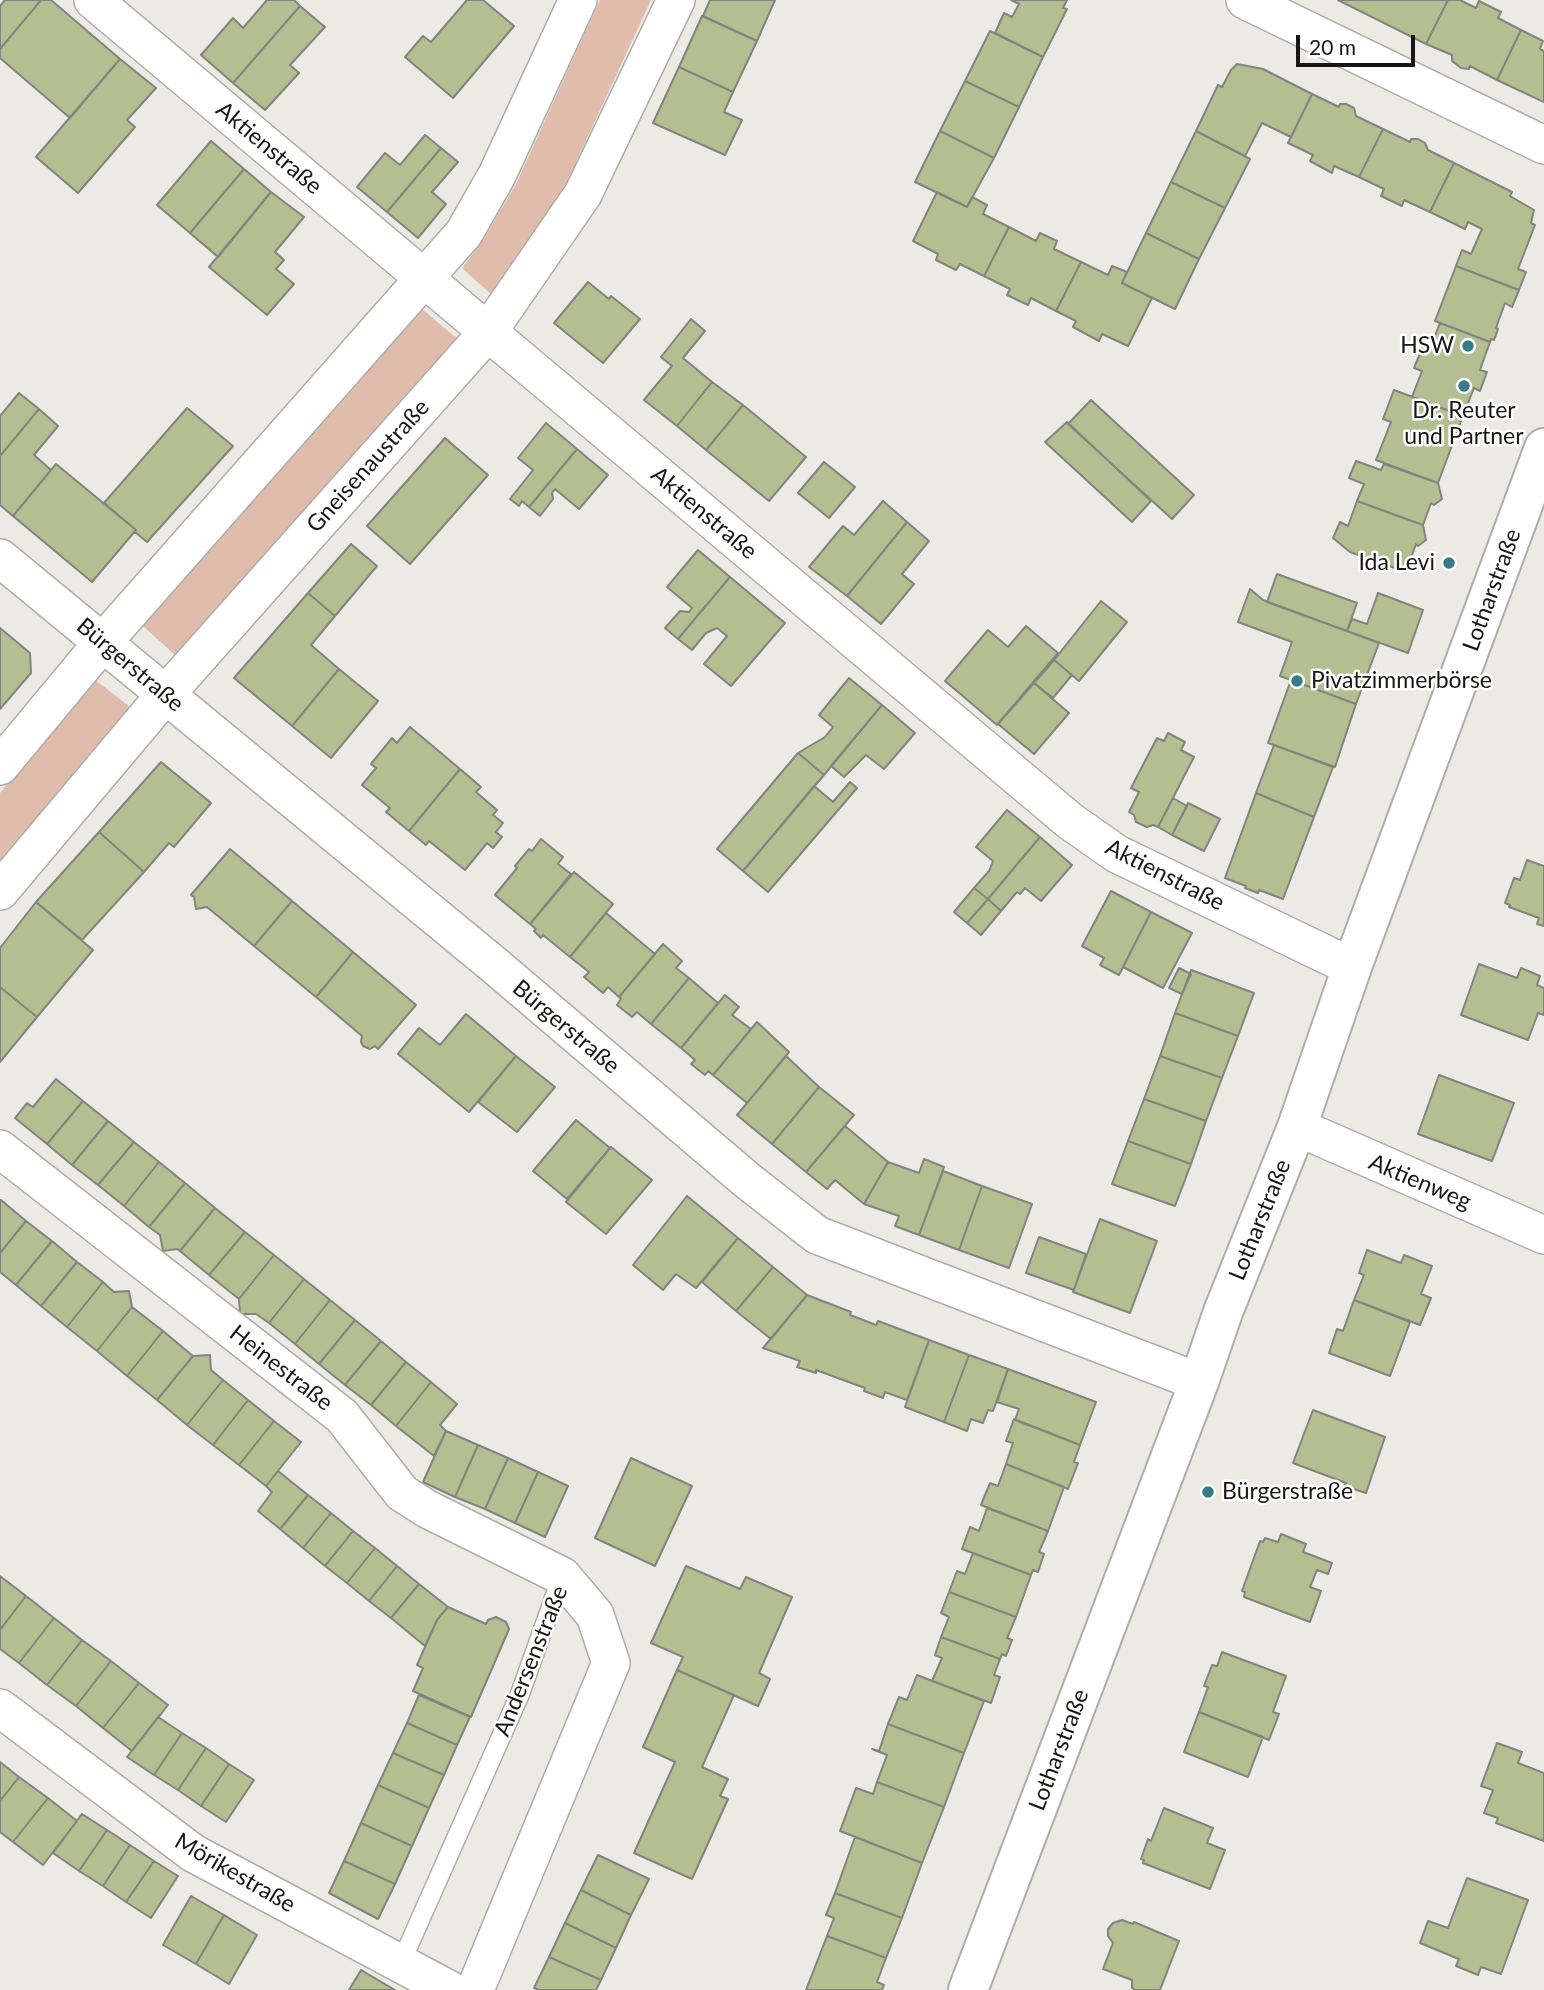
<!DOCTYPE html>
<html>
<head>
<meta charset="utf-8">
<style>
	body { margin:0 }
	#map { position:relative; width:1544px; height:1990px; overflow:hidden; background:#eceae4; font-family:Lato,sans-serif }
	canvas { display:block }
	.scale { position:absolute; left:1296px; top:35px; width:119px; height:32px; box-sizing:border-box; border:4px solid #171614; border-top:0; padding-left:9px; font-size:21px; line-height:24px; white-space:nowrap; color:#171614; -webkit-text-stroke:5px #fff; paint-order:stroke }
</style>
</head>
<body>
<div id="map">
<canvas width="1544" height="1990"></canvas>
<div class="scale">20 m</div>
</div>
<script>
const g = document.querySelector('canvas').getContext('2d');
g.lineJoin = 'round';
function paint(path, color) { g.fillStyle = color; g.fill(path, 'evenodd'); }
const poly = rows => new Path2D(rows.map(r => 'M' + r).join(''));
function stroke(path, color, width, dash) { g.strokeStyle = color; g.lineWidth = width; g.lineCap = dash ? 'butt' : 'round'; g.setLineDash(dash || []); g.stroke(path); }
function label(font, color, halo, rows, align = 'center') {
  g.font = font + ' Lato,sans-serif'; g.lineWidth = 5; g.setLineDash([]); g.textBaseline = 'middle'; g.strokeStyle = halo; g.fillStyle = color; for (const [text, x, y, turn = 0] of rows) {
    g.save(); g.translate(x, y); g.rotate((+turn || 0) * Math.PI / 180); g.textAlign = isNaN(turn) ? turn : align; if (halo) g.strokeText(text, 0, 0); g.fillText(text, 0, 0); g.restore();
  }
}
paint(poly([
	[600,0,651,0,563,190,492,295,462,268,481,243,516,184],
	[422,309,460,341,176,656,142,625],
	[94,679,134,710,0,869,0,793]
]), '#dfbcab');
const building = poly([
	[5,0,41,0,0,49,0,6,5,0],
	[41,0,51,0,120,59,70,118,0,58,0,49,41,0],
	[267,0,294,0,300,6,233,83,201,55,233,18,243,28,267,0],
	[467,0,483,0,514,26,453,98,405,57,423,36,431,42,467,0],
	[710,0,775,0,757,41,703,16,710,0],
	[1011,0,1067,0,1063,8,1067,9,1043,57,995,33,1004,13,1012,17,1019,4,1011,0],
	[1338,0,1448,0,1426,44,1338,0],
	[1448,0,1460,0,1476,8,1479,1,1501,12,1498,18,1521,30,1497,80,1470,66,1469,69,1461,68,1452,61,1452,55,1426,44,1448,0],
	[300,6,325,27,290,65,299,73,265,110,233,83,300,6],
	[702,16,757,41,733,92,679,67,702,16],
	[1521,30,1543,41,1540,49,1544,51,1544,102,1497,80,1521,30],
	[990,31,1043,57,1019,107,965,81,990,31],
	[120,59,156,88,127,120,135,127,78,193,36,157,120,59],
	[1237,64,1263,69,1312,94,1291,137,1262,123,1245,156,1196,131,1218,85,1222,87,1231,70,1237,64],
	[679,67,733,92,724,112,742,120,725,155,653,123,679,67],
	[965,81,1019,107,994,158,940,131,965,81],
	[1312,94,1339,107,1340,104,1346,104,1354,108,1356,116,1383,129,1359,177,1334,166,1332,173,1310,161,1313,155,1288,143,1312,94],
	[1383,129,1410,142,1411,139,1418,139,1425,143,1428,150,1454,163,1430,212,1404,200,1402,206,1381,196,1384,189,1359,177,1383,129],
	[940,131,994,158,967,207,915,182,940,131],
	[1196,131,1250,159,1225,208,1171,182,1196,131],
	[425,135,441,148,387,212,357,187,385,153,400,165,425,135],
	[211,141,244,169,190,233,157,205,211,141],
	[441,148,458,162,432,192,446,204,418,238,387,212,441,148],
	[1454,163,1512,192,1510,196,1534,210,1531,223,1535,225,1518,269,1526,272,1519,290,1456,266,1462,250,1471,254,1482,229,1468,222,1465,229,1430,212,1454,163],
	[244,169,271,192,218,257,190,233,244,169],
	[1171,182,1225,208,1199,259,1146,233,1171,182],
	[271,192,304,217,275,252,284,260,276,269,294,284,267,315,209,267,271,192],
	[937,192,967,207,972,197,987,205,983,214,1009,227,984,276,960,264,956,270,936,260,938,254,913,241,937,192],
	[1009,227,1036,241,1040,233,1057,241,1054,249,1081,262,1056,311,1031,298,1028,305,1007,295,1010,289,984,276,1009,227],
	[1146,233,1199,259,1175,309,1122,283,1146,233],
	[1081,262,1108,275,1112,266,1127,272,1122,283,1152,298,1128,346,1102,334,1099,341,1073,327,1076,321,1056,311,1081,262],
	[1456,266,1519,290,1512,307,1505,303,1496,328,1498,329,1494,340,1491,339,1490,342,1435,321,1456,266],
	[588,282,609,299,611,296,640,319,603,363,554,323,588,282],
	[691,319,705,331,683,358,712,382,677,426,644,400,672,366,661,357,691,319],
	[1440,323,1490,342,1480,370,1487,372,1480,391,1474,388,1463,416,1412,397,1422,371,1414,368,1423,346,1430,348,1440,323],
	[712,382,743,405,706,450,677,426,712,382],
	[1394,390,1463,416,1438,483,1376,460,1391,422,1383,419,1394,390],
	[19,393,39,409,0,456,0,416,19,393],
	[1091,400,1194,495,1172,519,1068,424,1091,400],
	[743,405,806,457,769,501,706,450,743,405],
	[187,408,233,446,147,542,135,532,136,530,104,503,187,408],
	[39,409,58,426,34,455,51,470,13,516,0,505,0,456,39,409],
	[1067,422,1151,501,1132,522,1045,442,1067,422],
	[546,423,577,449,529,507,522,501,519,506,510,499,533,470,518,458,546,423],
	[445,438,488,475,410,564,367,526,445,438],
	[577,449,608,475,579,509,555,489,552,493,553,499,540,516,529,507,577,449],
	[1356,461,1381,470,1384,464,1438,483,1442,499,1434,505,1431,503,1423,525,1357,501,1364,484,1349,478,1356,461],
	[824,462,855,487,829,518,798,493,824,462],
	[56,464,136,530,92,582,13,516,56,464],
	[883,501,907,522,847,596,809,567,843,526,854,535,883,501],
	[1357,501,1423,525,1426,540,1418,546,1416,544,1406,572,1350,552,1333,538,1340,522,1348,526,1357,501],
	[907,522,929,541,902,574,914,584,881,624,847,596,907,522],
	[351,544,377,566,335,616,308,593,351,544],
	[698,550,730,577,678,639,665,628,680,611,689,612,692,608,667,587,698,550],
	[1277,574,1357,603,1347,631,1267,602,1277,574],
	[730,577,785,623,731,686,704,664,727,636,717,628,706,633,692,650,678,639,730,577],
	[1250,589,1263,600,1379,643,1356,704,1280,676,1292,642,1238,622,1250,589],
	[308,593,335,616,311,645,339,669,292,726,234,678,308,593],
	[1378,593,1423,610,1408,653,1347,631,1352,619,1367,624,1378,593],
	[1101,601,1127,622,1079,681,1054,660,1101,601],
	[1026,626,1058,653,997,725,945,681,988,630,1008,647,1026,626],
	[0,628,30,653,31,673,0,709,0,628],
	[1054,660,1072,675,1053,698,1034,683,1054,660],
	[339,669,378,701,331,758,292,726,339,669],
	[849,678,882,705,824,775,798,753,825,737,833,727,819,715,849,678],
	[1291,680,1356,704,1335,767,1268,743,1291,680],
	[1034,683,1069,713,1034,754,998,724,1034,683],
	[882,705,915,733,884,769,866,755,844,777,831,766,882,705],
	[410,727,460,769,409,831,386,812,390,808,362,785,376,768,371,764,392,738,397,743,410,727],
	[1168,733,1185,742,1181,750,1194,757,1158,827,1153,825,1147,827,1136,822,1134,815,1129,812,1139,792,1131,788,1157,738,1164,741,1168,733],
	[1274,745,1333,767,1314,817,1256,793,1274,745],
	[798,753,824,775,743,871,717,849,798,753],
	[161,762,211,803,174,847,169,843,144,872,99,832,161,762],
	[460,769,481,787,476,792,497,810,493,815,503,823,496,832,502,837,493,848,487,843,465,870,429,841,426,845,409,831,460,769],
	[850,782,857,788,768,892,743,871,814,786,833,802,850,782],
	[1256,793,1314,817,1283,899,1259,890,1258,893,1245,888,1246,886,1225,878,1256,793],
	[1173,798,1187,806,1172,835,1158,827,1173,798],
	[1188,803,1220,819,1204,851,1172,835,1188,803],
	[1007,810,1040,837,988,899,974,888,989,871,993,861,976,847,1007,810],
	[99,832,144,872,82,940,36,902,99,832],
	[1040,837,1072,865,1041,901,1025,888,1020,894,1017,892,1001,911,988,899,1040,837],
	[541,839,563,857,558,864,571,874,530,924,495,895,517,868,515,866,529,849,532,851,541,839],
	[230,849,292,901,254,946,207,907,196,909,194,897,191,895,230,849],
	[1527,860,1544,866,1544,926,1537,924,1539,918,1509,907,1510,905,1505,903,1514,878,1520,880,1527,860],
	[574,872,613,904,570,957,543,935,541,938,534,931,536,929,530,924,574,872],
	[974,888,988,899,967,923,954,912,974,888],
	[1111,891,1151,912,1119,975,1100,965,1104,958,1082,946,1111,891],
	[988,899,1001,911,981,935,967,923,988,899],
	[292,901,353,952,316,997,254,946,292,901],
	[36,902,93,950,37,1017,0,987,0,948,36,902],
	[1151,912,1192,933,1163,988,1123,967,1151,912],
	[606,913,655,954,619,997,608,987,603,993,584,977,589,972,570,957,606,913],
	[663,944,682,961,676,968,689,978,651,1024,637,1012,632,1017,617,1005,621,999,619,997,663,944],
	[353,952,416,1005,378,1049,375,1046,370,1049,363,1046,361,1042,362,1036,316,997,353,952],
	[1479,964,1517,978,1521,968,1540,976,1537,985,1544,988,1544,1015,1538,1013,1528,1040,1461,1015,1479,964],
	[1179,968,1191,974,1182,994,1169,988,1179,968],
	[1191,970,1254,993,1238,1036,1175,1013,1191,970],
	[689,978,718,1003,681,1048,651,1024,689,978],
	[0,987,37,1017,0,1062,0,987],
	[725,995,739,1007,732,1015,751,1029,713,1075,708,1071,705,1075,691,1064,695,1060,681,1048,725,995],
	[1175,1013,1238,1036,1222,1078,1160,1056,1175,1013],
	[466,1014,516,1056,469,1112,398,1054,419,1028,440,1045,466,1014],
	[757,1022,789,1052,747,1103,713,1075,757,1022],
	[516,1056,555,1087,517,1132,478,1102,516,1056],
	[786,1056,819,1087,772,1144,737,1115,786,1056],
	[1160,1056,1222,1078,1206,1121,1144,1099,1160,1056],
	[1439,1075,1514,1103,1492,1161,1418,1134,1439,1075],
	[56,1079,83,1101,47,1144,15,1118,27,1103,33,1107,56,1079],
	[819,1087,854,1115,806,1172,772,1144,819,1087],
	[1144,1099,1206,1121,1191,1164,1128,1141,1144,1099],
	[83,1101,108,1121,72,1165,47,1144,83,1101],
	[576,1120,610,1148,567,1199,533,1171,576,1120],
	[108,1121,134,1142,98,1185,72,1165,108,1121],
	[845,1126,888,1162,864,1204,835,1180,827,1189,806,1172,845,1126],
	[1128,1141,1191,1164,1175,1206,1112,1184,1128,1141],
	[134,1142,159,1162,124,1206,98,1185,134,1142],
	[611,1147,652,1180,606,1234,566,1202,611,1147],
	[924,1159,944,1167,919,1235,895,1226,899,1216,864,1204,888,1162,919,1173,924,1159],
	[159,1162,185,1183,149,1227,124,1206,159,1162],
	[943,1171,982,1186,959,1250,919,1235,943,1171],
	[185,1183,215,1208,180,1251,177,1249,163,1251,160,1235,149,1227,185,1183],
	[982,1186,1032,1204,1009,1268,959,1250,982,1186],
	[687,1196,738,1238,696,1288,676,1274,663,1290,633,1265,687,1196],
	[1,1200,26,1221,0,1253,0,1201,1,1200],
	[215,1208,245,1232,209,1275,180,1251,215,1208],
	[1100,1219,1157,1241,1130,1313,1073,1292,1100,1219],
	[26,1221,52,1241,16,1285,0,1272,0,1253,26,1221],
	[245,1232,274,1255,239,1299,209,1275,245,1232],
	[1039,1237,1086,1254,1074,1290,1026,1273,1039,1237],
	[738,1238,773,1267,736,1311,702,1282,738,1238],
	[52,1241,77,1262,41,1306,16,1285,52,1241],
	[1367,1250,1401,1263,1404,1255,1432,1266,1421,1294,1431,1298,1420,1325,1354,1300,1364,1275,1359,1273,1367,1250],
	[274,1255,304,1279,269,1323,256,1314,240,1314,239,1299,274,1255],
	[77,1262,103,1282,67,1327,41,1306,77,1262],
	[773,1267,807,1295,771,1339,736,1311,773,1267],
	[304,1279,330,1300,295,1344,269,1323,304,1279],
	[103,1282,114,1292,129,1291,132,1307,97,1351,67,1327,103,1282],
	[807,1295,851,1312,850,1315,876,1325,878,1321,929,1340,907,1400,885,1392,883,1398,864,1391,865,1388,816,1370,816,1373,797,1367,800,1361,763,1348,807,1295],
	[330,1300,355,1320,319,1364,295,1344,330,1300],
	[1354,1300,1410,1322,1390,1376,1329,1353,1337,1329,1343,1331,1354,1300],
	[132,1307,163,1331,127,1376,97,1351,132,1307],
	[355,1320,381,1341,345,1385,319,1364,355,1320],
	[163,1331,193,1356,157,1400,127,1376,163,1331],
	[929,1340,969,1355,944,1422,905,1407,929,1340],
	[381,1341,406,1362,371,1405,345,1385,381,1341],
	[210,1355,211,1370,223,1380,187,1425,157,1400,193,1356,210,1355],
	[969,1355,1008,1369,993,1411,988,1410,983,1423,971,1419,967,1431,944,1422,969,1355],
	[406,1362,431,1382,396,1426,371,1405,406,1362],
	[1008,1369,1096,1402,1080,1445,1015,1420,1019,1409,997,1402,1008,1369],
	[223,1380,248,1400,213,1445,187,1425,223,1380],
	[431,1382,457,1404,440,1425,446,1431,434,1456,396,1426,431,1382],
	[248,1400,274,1421,239,1465,213,1445,248,1400],
	[1313,1410,1385,1437,1366,1493,1344,1486,1346,1483,1293,1463,1313,1410],
	[1014,1419,1080,1445,1074,1462,1078,1463,1068,1489,1006,1464,1013,1443,1006,1441,1014,1419],
	[274,1421,301,1442,266,1486,239,1465,274,1421],
	[446,1431,478,1445,455,1497,423,1482,446,1431],
	[478,1445,508,1458,485,1509,455,1497,478,1445],
	[508,1458,538,1472,515,1523,485,1509,508,1458],
	[631,1458,692,1486,655,1566,595,1538,631,1458],
	[1006,1464,1064,1487,1048,1531,981,1505,990,1483,998,1486,1006,1464],
	[278,1471,308,1495,280,1529,258,1511,272,1492,266,1486,278,1471],
	[538,1472,568,1486,545,1537,515,1523,538,1472],
	[308,1495,331,1513,303,1548,280,1529,308,1495],
	[987,1508,1048,1531,1039,1552,1044,1554,1038,1572,1033,1570,1031,1575,962,1549,970,1527,979,1531,987,1508],
	[331,1513,353,1531,325,1566,303,1548,331,1513],
	[353,1531,375,1548,347,1583,325,1566,353,1531],
	[1281,1534,1306,1544,1303,1552,1332,1563,1328,1574,1317,1570,1310,1587,1321,1591,1310,1622,1244,1597,1245,1592,1242,1591,1260,1541,1263,1542,1265,1538,1278,1542,1281,1534],
	[375,1548,397,1566,369,1601,347,1583,375,1548],
	[973,1553,1031,1575,1016,1617,949,1592,957,1571,965,1574,973,1553],
	[397,1566,419,1584,391,1618,369,1601,397,1566],
	[686,1566,740,1589,746,1577,792,1597,759,1673,770,1679,758,1706,677,1670,683,1657,651,1643,686,1566],
	[0,1576,26,1596,0,1630,0,1576],
	[419,1584,448,1607,437,1620,425,1646,391,1618,419,1584],
	[949,1592,1016,1617,1007,1638,1012,1640,1006,1656,1002,1654,1000,1659,941,1637,949,1617,941,1613,949,1592],
	[26,1596,54,1618,19,1663,0,1649,0,1630,26,1596],
	[448,1607,486,1624,488,1620,496,1617,506,1622,509,1629,471,1717,413,1691,423,1668,417,1665,437,1620,448,1607],
	[54,1618,82,1640,47,1685,19,1663,54,1618],
	[941,1637,1000,1659,994,1675,1000,1677,991,1703,932,1681,942,1658,935,1655,941,1637],
	[82,1640,111,1661,76,1706,47,1685,82,1640],
	[1222,1652,1286,1676,1273,1712,1279,1714,1269,1740,1199,1712,1208,1687,1204,1686,1212,1665,1217,1666,1222,1652],
	[111,1661,139,1683,103,1728,76,1706,111,1661],
	[677,1670,734,1695,702,1767,728,1779,720,1796,728,1799,692,1879,634,1853,675,1762,643,1747,677,1670],
	[917,1675,984,1701,964,1753,888,1724,899,1697,907,1700,917,1675],
	[139,1683,168,1705,132,1751,103,1728,139,1683],
	[419,1695,470,1717,457,1745,407,1723,419,1695],
	[1199,1712,1263,1737,1248,1777,1184,1752,1199,1712],
	[158,1717,182,1733,154,1775,127,1757,158,1717],
	[407,1723,457,1745,444,1775,393,1753,407,1723],
	[888,1724,964,1753,944,1807,877,1782,887,1755,872,1749,879,1751,888,1724],
	[182,1733,206,1748,178,1790,154,1775,182,1733],
	[1497,1743,1522,1752,1518,1763,1544,1773,1544,1841,1496,1823,1498,1818,1484,1813,1493,1790,1481,1786,1497,1743],
	[206,1748,229,1764,201,1806,178,1790,206,1748],
	[393,1753,444,1775,429,1808,378,1785,393,1753],
	[0,1762,19,1777,0,1801,0,1762],
	[229,1764,254,1780,226,1822,201,1806,229,1764],
	[19,1777,48,1798,13,1842,0,1832,0,1801,19,1777],
	[877,1782,944,1807,922,1863,840,1831,856,1788,873,1794,877,1782],
	[378,1785,429,1808,412,1846,361,1823,378,1785],
	[48,1798,77,1821,43,1865,13,1842,48,1798],
	[1164,1808,1213,1828,1207,1843,1225,1850,1210,1889,1143,1863,1144,1860,1141,1859,1148,1839,1151,1841,1164,1808],
	[82,1814,107,1830,79,1871,53,1853,82,1814],
	[361,1823,412,1846,395,1884,344,1861,361,1823],
	[107,1830,130,1845,103,1886,79,1871,107,1830],
	[855,1837,922,1863,902,1918,835,1893,855,1837],
	[130,1845,154,1861,126,1902,103,1886,130,1845],
	[598,1855,649,1879,631,1915,581,1890,598,1855],
	[154,1861,178,1876,151,1918,126,1902,154,1861],
	[344,1861,395,1884,378,1919,329,1893,344,1861],
	[1467,1878,1528,1900,1501,1974,1481,1967,1478,1975,1456,1966,1459,1959,1420,1943,1428,1921,1448,1928,1467,1878],
	[581,1890,631,1915,616,1948,565,1923,581,1890],
	[835,1893,902,1918,886,1958,827,1936,834,1918,826,1915,835,1893],
	[191,1896,224,1915,196,1964,163,1945,191,1896],
	[224,1915,257,1935,229,1984,196,1964,224,1915],
	[1122,1920,1133,1924,1134,1922,1179,1941,1160,1990,1135,1990,1132,1988,1132,1980,1103,1969,1113,1943,1108,1936,1108,1929,1113,1923,1122,1920],
	[565,1923,616,1948,601,1980,549,1957,565,1923],
	[827,1936,886,1958,877,1982,884,1985,882,1990,806,1990,827,1936],
	[549,1957,601,1980,596,1990,539,1990,534,1988,549,1957],
	[361,1970,395,1990,349,1990,361,1970]
]);
paint(building, '#b5be90');
stroke(building, '#82847e', 2);
const lane = poly([
	[400,1965,520,1694,562,1576]
]);
const street = poly([
	[93,0,1070,821,1117,854,1352,967],
	[1245,0,1544,145],
	[0,558,493,964,748,1181,817,1235,1199,1382],
	[0,766,103,642,464,233,497,175,578,0],
	[0,891,165,695,488,332,583,194,676,0],
	[1297,1127,1544,1235],
	[0,1149,342,1416,402,1493,427,1509,562,1576,595,1615,611,1663,475,1990],
	[0,1708,193,1853,450,1990]
]);
const secondary = poly([
	[968,1990,1199,1382,1223,1312,1297,1127,1352,967,1544,448]
]);
stroke(lane, '#aeada7', 21);
stroke(street, '#aeada7', 40);
stroke(secondary, '#aeada7', 42);
stroke(lane, '#fff', 18);
stroke(street, '#fff', 37);
stroke(secondary, '#fff', 38);
for (const [x, y, r, color] of [
	[1468,346,7,"#357c87"],
	[1464,386,7,"#357c87"],
	[1449,563,7,"#357c87"],
	[1297,681,7,"#357c87"],
	[1208,1492,7,"#357c87"]
]) { const dot = new Path2D(); dot.arc(x, y, r, 0, 2 * Math.PI); g.fillStyle = color; g.fill(dot); stroke(dot, '#fff', 2.5); }
label('23px', '#171614', '#fff', [
	["Aktienstraße",269,148,40],
	["Gneisenaustraße",368,466,-48],
	["Aktienstraße",704,513,40],
	["Lotharstraße",1492,590,-70],
	["Bürgerstraße",130,665,40],
	["Aktienstraße",1165,875,27],
	["Bürgerstraße",566,1027,40],
	["Aktienweg",1420,1182,23],
	["Lotharstraße",1260,1220,-68],
	["Heinestraße",281,1368,38],
	["Andersenstraße",531,1661,-68],
	["Lotharstraße",1059,1750,-69],
	["Mörikestraße",235,1873,30]
]);
label('23px', '#171614', '#fff', [
	["HSW",1454,346],
	["Dr. Reuter",1464,411,"center"],
	["und Partner",1464,437,"center"],
	["Ida Levi",1435,563],
	["Pivatzimmerbörse",1311,681,"left"],
	["Bürgerstraße",1222,1492,"left"]
], 'right');
</script>
</body>
</html>
